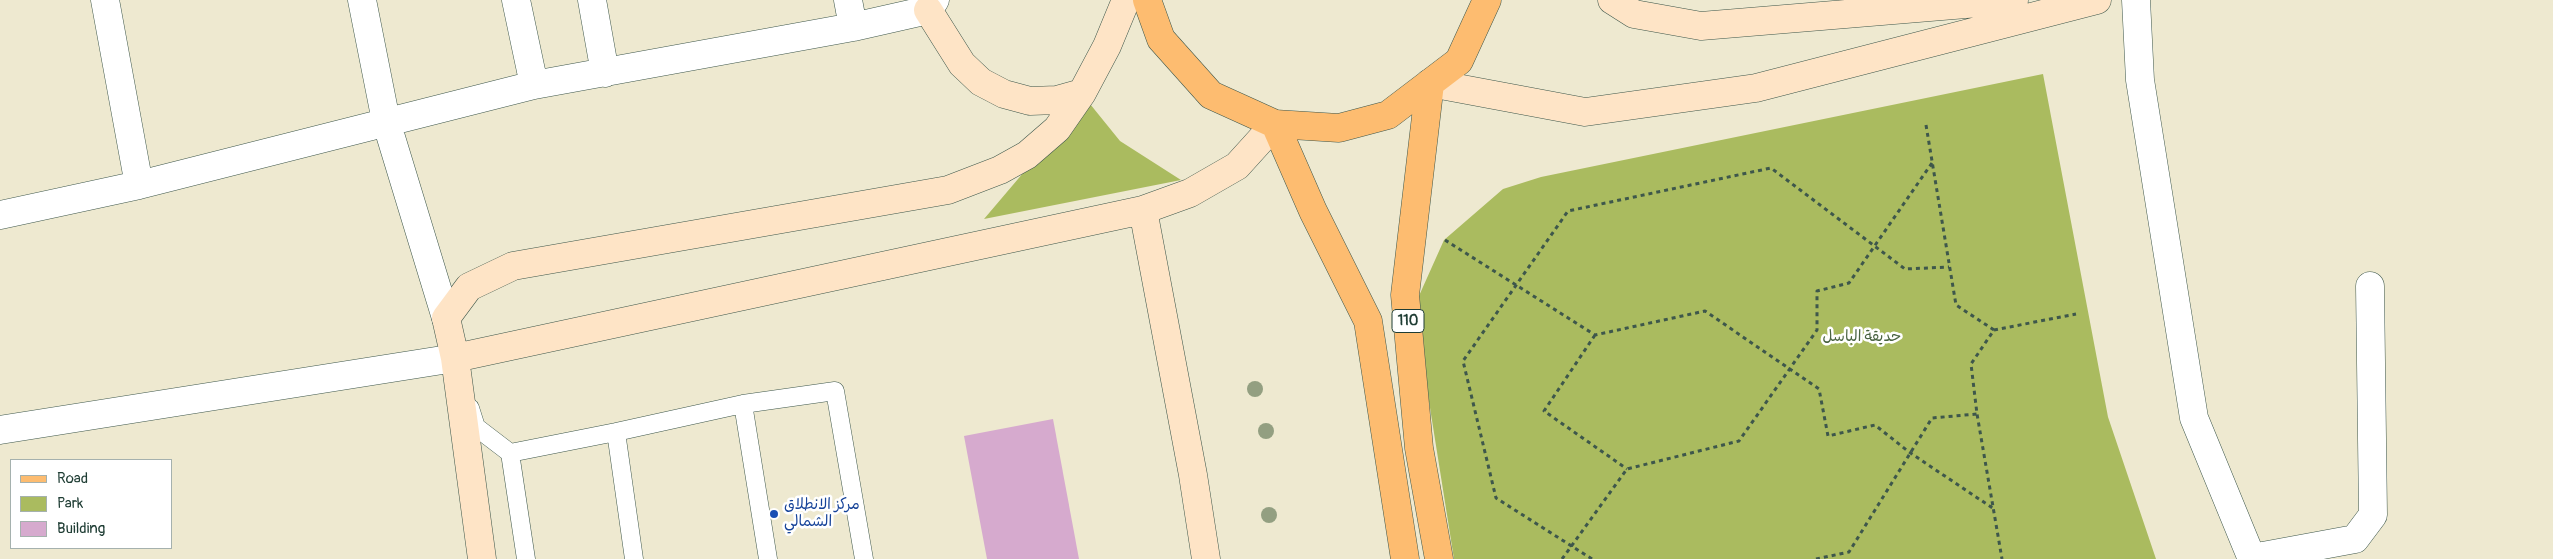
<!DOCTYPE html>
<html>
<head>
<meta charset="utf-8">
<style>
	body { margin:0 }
	#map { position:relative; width:2553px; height:559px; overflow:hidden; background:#eee9d0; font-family:Pangolin,sans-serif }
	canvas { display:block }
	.legend { position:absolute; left:10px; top:459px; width:162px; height:90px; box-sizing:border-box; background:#fff; border:1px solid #a5b1ae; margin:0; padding:6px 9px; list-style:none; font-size:15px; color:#1f3d34 }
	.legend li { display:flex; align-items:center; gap:10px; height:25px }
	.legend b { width:25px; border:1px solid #a5b1ae }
</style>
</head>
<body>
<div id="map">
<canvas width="2553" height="559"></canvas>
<ul class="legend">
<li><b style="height:6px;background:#fdbc70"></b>Road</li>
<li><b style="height:14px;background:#aabb5f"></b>Park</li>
<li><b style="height:14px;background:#d6aace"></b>Building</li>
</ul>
</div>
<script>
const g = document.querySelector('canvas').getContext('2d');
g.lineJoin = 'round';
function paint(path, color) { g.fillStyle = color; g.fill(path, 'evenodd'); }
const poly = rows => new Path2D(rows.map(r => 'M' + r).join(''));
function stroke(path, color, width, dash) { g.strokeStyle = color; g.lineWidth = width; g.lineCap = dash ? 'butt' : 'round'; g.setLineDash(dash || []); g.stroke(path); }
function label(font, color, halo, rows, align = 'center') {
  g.font = font + ' Pangolin,"Playpen Sans Arabic",sans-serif'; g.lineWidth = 5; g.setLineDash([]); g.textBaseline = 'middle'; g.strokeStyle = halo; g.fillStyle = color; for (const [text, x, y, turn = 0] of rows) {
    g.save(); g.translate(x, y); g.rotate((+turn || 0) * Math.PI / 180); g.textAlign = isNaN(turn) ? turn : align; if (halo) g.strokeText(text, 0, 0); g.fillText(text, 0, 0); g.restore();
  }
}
paint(poly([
	[2043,74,2108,417,2156,559,1454,559,1414,307,1444,240,1503,189,1541,177],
	[1086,99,1120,141,1181,180,984,219]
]), '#aabb5f');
paint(poly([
	[1053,419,1079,559,987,559,964,436]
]), '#d6aace');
const lane = poly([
	[743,404,768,559],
	[470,408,476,427,510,453,526,559],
	[510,453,616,432],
	[634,559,616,432,743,404,835,391,864,559]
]);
const street = poly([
	[105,0,139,185],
	[362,0,386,121,446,318],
	[516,0,534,85],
	[592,0,605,73],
	[848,0,853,27],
	[2136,0,2140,80,2194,418,2252,559],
	[0,215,139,185,534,85,853,27,928,10,935,0],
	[0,430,455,358],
	[2252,558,2355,539,2373,515,2370,286]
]);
const secondary = poly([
	[1612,0,1634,14,1701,26,2014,0],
	[928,10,962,64,981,82,1004,94,1030,101,1057,100,1082,93],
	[1430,83,1585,112,1756,88,2097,0],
	[1143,210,1193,475,1206,559],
	[455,358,1143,210,1190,193,1237,166,1275,124],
	[482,559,455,358,446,318,469,287,513,266,948,190,1000,170,1027,155,1057,129,1082,93,1107,46,1126,0]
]);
const primary = poly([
	[1147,0,1161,39,1211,95,1275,124,1339,128,1388,115,1459,61,1487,0],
	[1430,83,1405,295,1419,448,1439,559],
	[1275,124,1313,211,1368,321,1405,559]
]);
stroke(lane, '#3e574b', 19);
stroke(street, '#3e574b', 29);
stroke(secondary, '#3e574b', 29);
stroke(primary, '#3e574b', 29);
stroke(poly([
	[1926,125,1956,305,1994,330,1971,364,1977,414,2002,559],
	[1445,240,1595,335,1705,311,1819,389,1828,436,1875,425,1909,452,1994,509],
	[1994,330,2076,314],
	[1595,335,1544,411,1627,469],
	[1562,559,1627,469,1739,441,1817,330,1817,291,1849,283,1934,160],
	[1592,559,1496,498,1463,361,1568,211,1771,168,1905,269,1949,267],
	[1816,559,1849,552,1932,418,1977,414]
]), '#3e574b', 3, [4, 4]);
stroke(lane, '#fff', 18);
stroke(street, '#fff', 28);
stroke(secondary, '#fee4c6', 28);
stroke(primary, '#fdbc70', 28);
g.fillStyle = '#939f81';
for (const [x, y] of [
	[1255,389],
	[1266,431],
	[1269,515]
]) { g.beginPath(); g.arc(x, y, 8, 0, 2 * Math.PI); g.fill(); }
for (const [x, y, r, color] of [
	[774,514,5,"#1a4fb4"]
]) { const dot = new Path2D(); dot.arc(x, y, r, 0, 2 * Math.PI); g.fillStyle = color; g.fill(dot); stroke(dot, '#fff', 2); }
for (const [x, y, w] of [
	[1408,321,32]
]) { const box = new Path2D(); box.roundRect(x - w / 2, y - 11.5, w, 23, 4); g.fillStyle = '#fff'; g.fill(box); stroke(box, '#1f3d34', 1); }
label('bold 14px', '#1f3d34', null, [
	["110",1408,321]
]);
label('15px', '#496341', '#fff', [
	["حديقة الباسل",1862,337]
]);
label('15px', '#164399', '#fff', [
	["مركز الانطلاق",784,505],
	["الشمالي",784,522]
], 'left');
</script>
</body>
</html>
